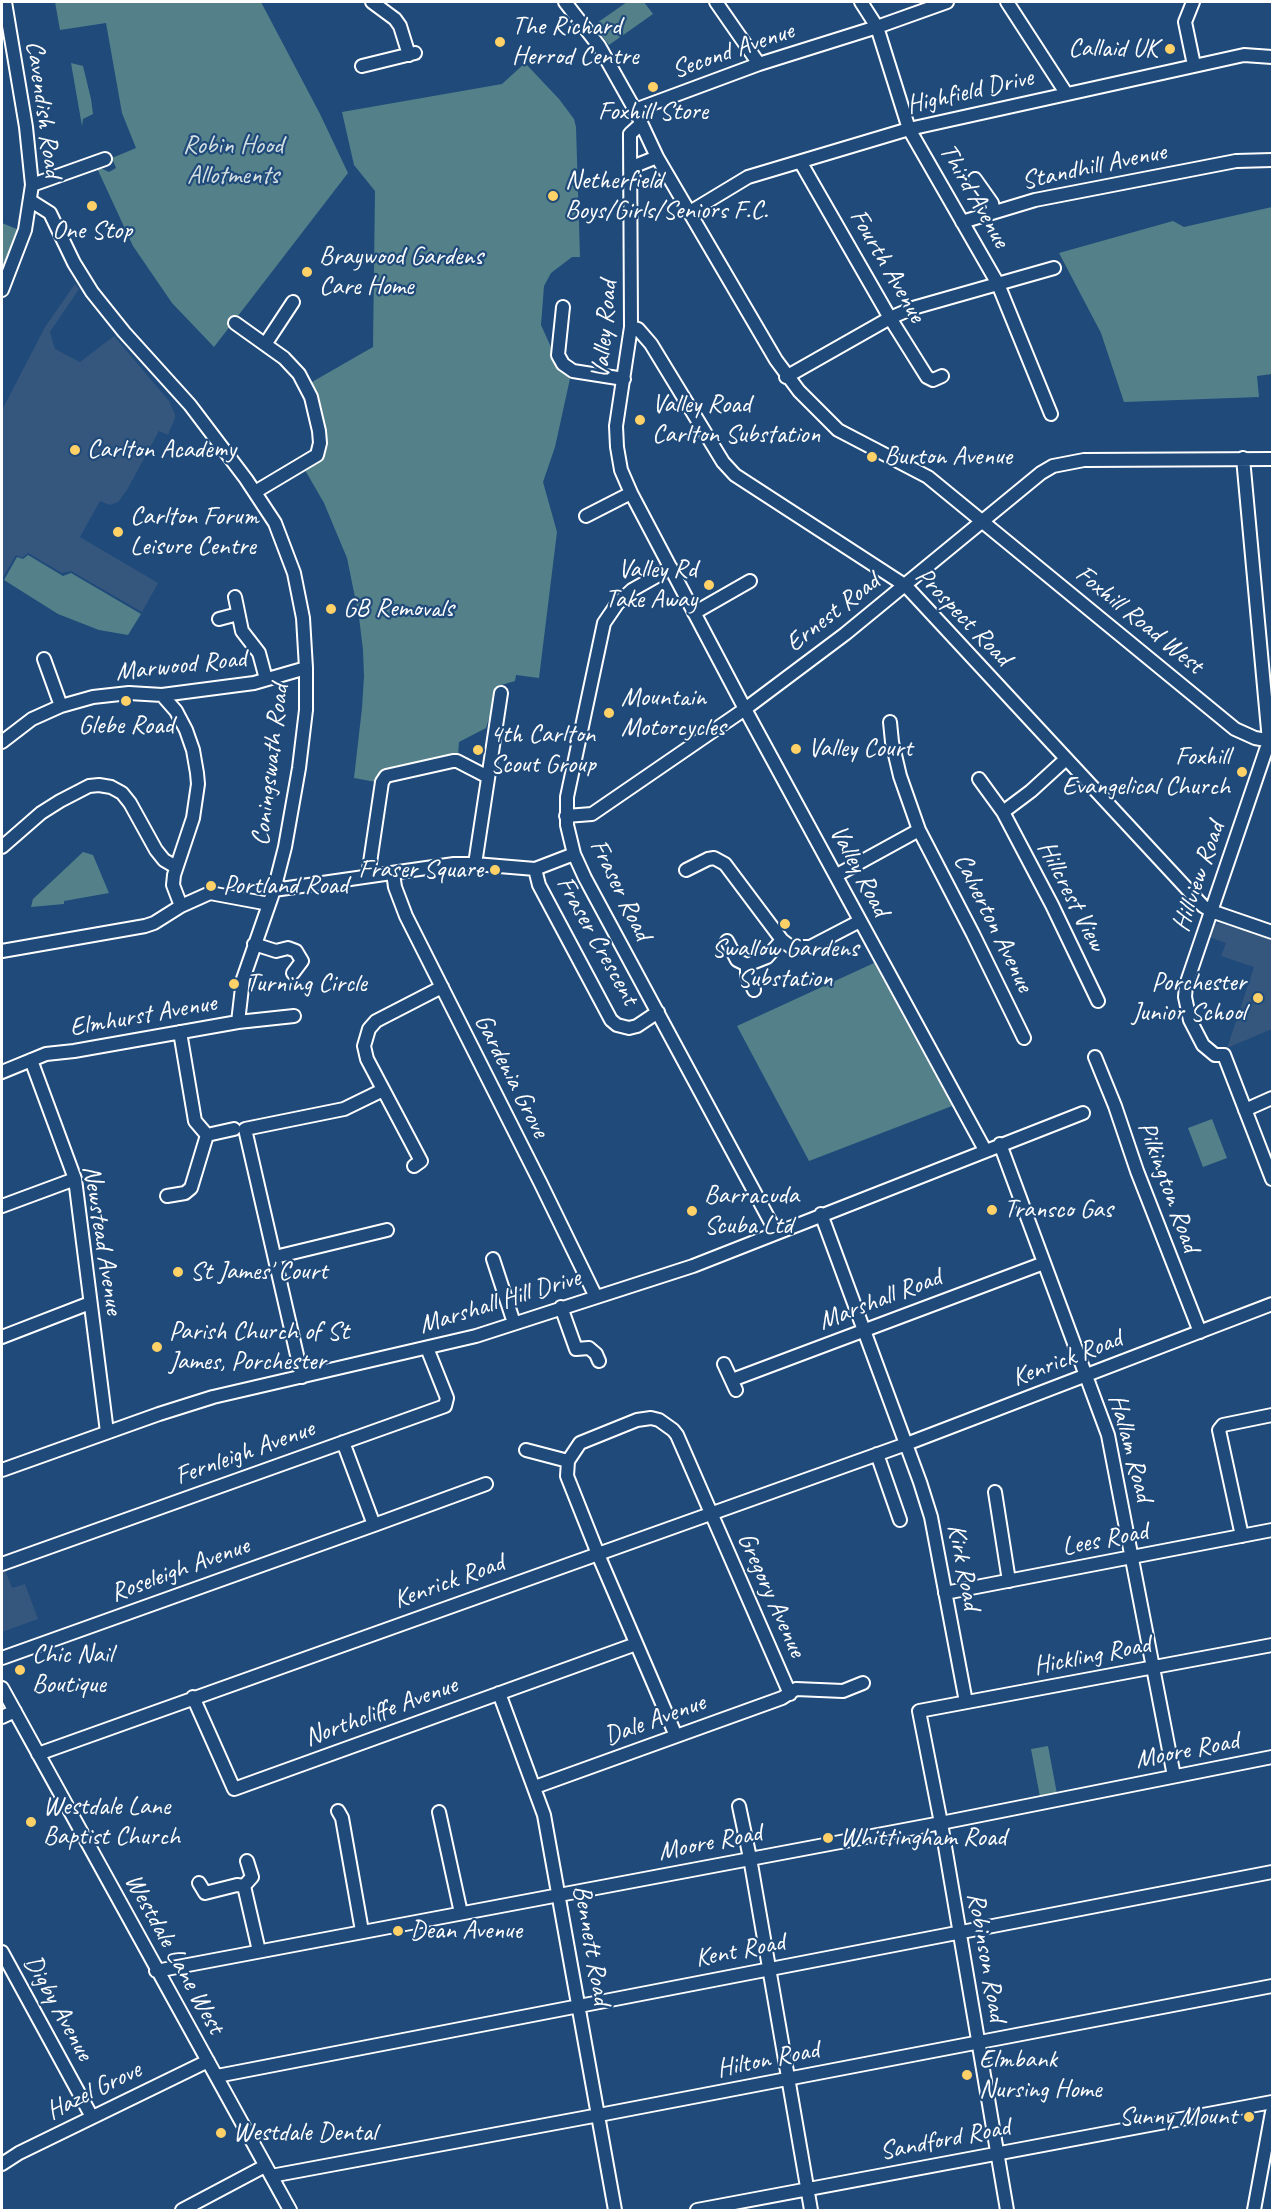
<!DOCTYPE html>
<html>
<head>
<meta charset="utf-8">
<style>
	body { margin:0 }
	#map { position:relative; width:1274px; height:2212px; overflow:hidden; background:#1f4a7a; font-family:Caveat,sans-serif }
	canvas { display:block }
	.frame { position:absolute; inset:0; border:3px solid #fff; pointer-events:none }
</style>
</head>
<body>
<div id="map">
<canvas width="1274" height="2212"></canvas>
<div class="frame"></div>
</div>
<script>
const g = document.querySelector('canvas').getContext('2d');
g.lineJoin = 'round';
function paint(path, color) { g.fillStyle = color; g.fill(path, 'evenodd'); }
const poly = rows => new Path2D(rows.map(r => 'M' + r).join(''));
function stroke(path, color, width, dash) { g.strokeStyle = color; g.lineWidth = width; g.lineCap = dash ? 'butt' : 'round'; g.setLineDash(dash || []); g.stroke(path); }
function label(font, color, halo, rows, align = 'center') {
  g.font = font + ' Caveat,sans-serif'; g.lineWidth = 4.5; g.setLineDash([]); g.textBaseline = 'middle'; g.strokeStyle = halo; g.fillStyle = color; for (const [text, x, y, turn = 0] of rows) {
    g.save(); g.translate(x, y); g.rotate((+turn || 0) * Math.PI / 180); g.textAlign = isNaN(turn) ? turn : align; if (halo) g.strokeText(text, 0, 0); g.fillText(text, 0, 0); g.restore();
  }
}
paint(poly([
	[75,284,79,289,50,332,55,349,80,362,114,336,169,401,175,414,175,418,168,435,159,431,127,490,118,502,110,505,100,501,80,537,158,583,142,612,71,571,62,573,28,553,22,558,16,555,2,579,2,410,45,327],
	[1220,923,1272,940,1272,1029,1227,1048,1254,967,1221,956,1226,943,1209,937,1213,924],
	[5,1570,12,1588,25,1584,38,1619,2,1632,2,1571]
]), '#35577e');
paint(poly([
	[55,2,261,2,320,114,348,173,214,347,172,303,133,246,96,166,109,172,116,168,112,158,136,148,122,113,106,23,60,30],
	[627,2,644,2,653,14,609,45,594,25],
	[71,63,83,66,91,99,93,114,83,119,82,126],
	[525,63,559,99,574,119,576,127,580,257,572,257,551,273,544,286,541,325,560,367,571,374,555,447,543,482,557,532,539,678,516,675,515,681,501,685,498,689,494,714,489,718,486,728,459,742,458,755,389,769,382,772,376,782,354,778,362,708,364,676,363,650,359,617,347,558,324,503,305,470,322,460,328,444,312,382,373,347,375,191,354,165,342,112,502,84],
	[1272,207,1272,374,1257,376,1259,397,1124,402,1101,333,1059,253,1173,221,1184,227],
	[2,223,19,230,2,269],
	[28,555,63,576,71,573,141,614,128,635,99,630,58,614,4,580,17,557,23,559],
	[83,852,93,855,109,893,64,901,64,904,31,907,33,899],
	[874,963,952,1106,809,1161,737,1026],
	[1212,1119,1227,1158,1203,1167,1188,1128],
	[1048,1746,1057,1794,1040,1797,1031,1749]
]), '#548189');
const minor = poly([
	[372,2,395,19,400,26,409,55],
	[565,2,599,46,635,110,657,157,776,360,799,391,838,430,928,477,1235,729,1255,738,1272,741],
	[716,2,759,64],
	[861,2,877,27,909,129,998,284,1051,414],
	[1007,2,1066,93],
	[1193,2,1185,22,1194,65],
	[362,66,415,53],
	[635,110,759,64,877,27,947,2],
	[641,124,630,134,631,327,616,426,617,447,621,470,631,493,745,709,985,1150],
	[801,163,890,318,927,377,933,380,942,376],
	[632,167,657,157],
	[975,179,992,203,994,212],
	[32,185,105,159],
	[31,201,50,213,74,263,92,292,124,332,190,405,246,479,275,523,294,573,303,618,306,668,306,710,299,768,285,847,274,890,243,979,238,1022],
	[690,212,748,177,909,129,1244,55,1272,57],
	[962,222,1035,200,1236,161,1272,160],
	[2,290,25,230,32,185,26,127,5,2],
	[563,307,558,355,563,364,573,371,624,379],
	[235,323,284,358,299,374,311,397,319,431,320,443,317,455,255,492],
	[631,327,638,329,651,344,723,462,735,475,906,586,1203,906,1211,911,1272,932],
	[266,343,293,302],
	[786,377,890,318,913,308,1054,268],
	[1243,458,1269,741,1186,985,1185,997,1190,1020,1203,1045,1215,1055,1224,1055,1272,1179],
	[586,516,631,493],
	[671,568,632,590,617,604,604,623,567,797,567,825,574,854,585,878,776,1232],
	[235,597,242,631,259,653,266,679],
	[694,613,750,581],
	[219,619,238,614],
	[44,659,61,706],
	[162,695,176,711,186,730,193,750,197,773,198,784,193,818,174,875,173,885,181,906],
	[890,722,892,742,900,776,919,830,973,934,1024,1038],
	[2,742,32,719,61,706,93,697,129,693,162,695,254,683,306,668],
	[979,779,1003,812,1052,905,1098,1001],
	[1003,812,1031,791,1066,759],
	[566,816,592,814,745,709,845,634,1041,473,1053,466,1084,460,1272,459],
	[2,847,41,813,60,801,89,786,99,785,111,787,122,793,130,803,156,850,164,860,176,867],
	[475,864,501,693],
	[535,869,539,885,611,1020,617,1025,629,1028,637,1026,658,1012],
	[686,870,708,859,714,858,725,864,782,940,791,947,810,947,860,921],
	[393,873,395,887,406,916,541,1184,596,1297],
	[837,875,919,830],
	[368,876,382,782,386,776,453,761,457,761,488,777],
	[274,890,454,864,475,864,535,869,574,854],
	[727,941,737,960,747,965,767,957,782,940],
	[254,944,276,951,288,948,296,951,302,961,293,973],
	[2,951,145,926,154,923,181,906,210,893,269,904],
	[747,965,747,975,754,990],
	[180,1032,195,1121,207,1135,234,1129],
	[1095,1057,1115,1106,1137,1171,1200,1332],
	[31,1060,75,1179,107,1432],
	[2,1072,46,1054,74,1051,238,1022,294,1016],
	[1245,1110,1272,1098],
	[1000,1144,1108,1435,1174,1776],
	[414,1166,421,1161,367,1059,364,1046,369,1029,376,1021,442,987],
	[167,1196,185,1193,191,1188,207,1135],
	[2,1206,75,1179],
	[821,1214,920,1482,931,1517,966,1702],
	[275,1257,387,1230],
	[493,1259,514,1323],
	[561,1307,576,1349,589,1348,596,1354,599,1361],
	[2,1337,90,1303],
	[724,1364,736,1390],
	[302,1377,245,1129,344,1109,383,1090],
	[732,1380,1044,1263],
	[526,1450,568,1461],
	[877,1454,900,1520],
	[2,1470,159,1414,213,1397,476,1336,693,1266,1083,1113],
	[995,1492,1009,1581],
	[374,1525,486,1484],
	[1242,1536,1219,1430,1223,1425,1272,1415],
	[2,1564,445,1406,447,1398,427,1348],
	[945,1593,1272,1530],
	[2,1658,374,1525,343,1442],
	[2,1688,290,2210],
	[499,1693,544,1815,615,2210],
	[193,1697,234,1789,636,1644],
	[2,1717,15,1711],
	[676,1736,600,1559,567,1476,568,1461,580,1443,637,1420,651,1418,659,1420,673,1430,677,1435,790,1694],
	[38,1754,909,1443,1272,1304],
	[535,1787,782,1698,796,1689,843,1691,863,1683],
	[739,1806,750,1858,811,2210],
	[338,1811,342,1818,362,1931],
	[439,1812,461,1913],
	[199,1883,205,1893,237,1885,244,1886,252,1877,247,1861],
	[244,1886,259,1951],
	[2,1952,92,2117],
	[156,1971,941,1823,1272,1757],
	[217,2076,1272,1872],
	[2,2164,19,2153,208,2061],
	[271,2176,599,2115,1272,1986],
	[182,2210,265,2166],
	[697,2210,1272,2102],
	[1007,2210,941,1823,919,1711,1272,1645],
	[1254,2210,1272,2112]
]);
stroke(minor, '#fff', 16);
stroke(minor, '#1f4a7a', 12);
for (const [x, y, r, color] of [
	[500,42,6,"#ffd166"],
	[1170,49,6,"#ffd166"],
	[653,87,6,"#ffd166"],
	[553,196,6,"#ffd166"],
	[92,206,6,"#ffd166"],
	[307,272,6,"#ffd166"],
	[640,420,6,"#ffd166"],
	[75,450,6,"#ffd166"],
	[872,457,6,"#ffd166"],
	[118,532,6,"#ffd166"],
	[709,585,6,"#ffd166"],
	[331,609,6,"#ffd166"],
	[126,701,6,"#ffd166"],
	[609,713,6,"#ffd166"],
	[796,749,6,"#ffd166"],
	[478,750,6,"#ffd166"],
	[1242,772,6,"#ffd166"],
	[495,870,6,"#ffd166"],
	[211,886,6,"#ffd166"],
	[785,924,6,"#ffd166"],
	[234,984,6,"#ffd166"],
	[1258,998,6,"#ffd166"],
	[992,1210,6,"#ffd166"],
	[692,1211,6,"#ffd166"],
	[178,1272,6,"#ffd166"],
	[157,1347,6,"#ffd166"],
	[20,1670,6,"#ffd166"],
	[31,1822,6,"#ffd166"],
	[828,1838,6,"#ffd166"],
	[398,1931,6,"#ffd166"],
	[967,2075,6,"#ffd166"],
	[1249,2117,6,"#ffd166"],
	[221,2133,6,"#ffd166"]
]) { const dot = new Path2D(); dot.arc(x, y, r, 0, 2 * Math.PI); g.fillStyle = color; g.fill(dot); stroke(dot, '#1f4a7a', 2); }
label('26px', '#fff', '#1f4a7a', [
	["The Richard",512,27],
	["Herrod Centre",512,57],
	["Callaid UK",1158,49,"right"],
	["Foxhill Store",653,112,"center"],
	["Netherfield",565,181],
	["Boys/Girls/Seniors F.C.",565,211],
	["One Stop",92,231,"center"],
	["Braywood Gardens",319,257],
	["Care Home",319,287],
	["Valley Road",652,405],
	["Carlton Substation",652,435],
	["Carlton Academy",87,450],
	["Burton Avenue",884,457],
	["Carlton Forum",130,517],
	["Leisure Centre",130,547],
	["Valley Rd",697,570,"right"],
	["Take Away",697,600,"right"],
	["GB Removals",343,609],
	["Mountain",621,698],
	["Motorcycles",621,728],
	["Glebe Road",126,726,"center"],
	["4th Carlton",490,735],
	["Scout Group",490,765],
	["Valley Court",808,749],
	["Foxhill",1230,757,"right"],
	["Evangelical Church",1230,787,"right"],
	["Fraser Square",483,870,"right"],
	["Portland Road",223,886],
	["Swallow Gardens",785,949,"center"],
	["Substation",785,979,"center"],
	["Porchester",1246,983,"right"],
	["Junior School",1246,1013,"right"],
	["Turning Circle",246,984],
	["Barracuda",704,1196],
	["Scuba Ltd",704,1226],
	["Transco Gas",1004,1210],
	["St James' Court",190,1272],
	["Parish Church of St",169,1332],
	["James, Porchester",169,1362],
	["Chic Nail",32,1655],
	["Boutique",32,1685],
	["Westdale Lane",43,1807],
	["Baptist Church",43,1837],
	["Whittingham Road",840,1838],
	["Dean Avenue",410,1931],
	["Elmbank",979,2060],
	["Nursing Home",979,2090],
	["Sunny Mount",1237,2117,"right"],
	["Westdale Dental",233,2133]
], 'left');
label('26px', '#fff', '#1f4a7a', [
	["Second Avenue",733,51,-19],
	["Highfield Drive",970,92,-13],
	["Cavendish Road",43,109,82],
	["Standhill Avenue",1094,167,-12],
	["Third Avenue",974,196,60],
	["Fourth Avenue",887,266,60],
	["Valley Road",605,330,-85],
	["Ernest Road",833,613,-38],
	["Prospect Road",963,617,46],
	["Foxhill Road West",1139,620,39],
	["Marwood Road",181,666,-6],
	["Coningswath Road",271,765,-83],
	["Valley Road",859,871,62],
	["Hillview Road",1199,877,-71],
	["Fraser Road",620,890,64],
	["Hillcrest View",1071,896,63],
	["Calverton Avenue",993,923,64],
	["Fraser Crescent",597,941,61],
	["Elmhurst Avenue",143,1016,-10],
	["Gardenia Grove",511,1076,63],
	["Pilkington Road",1168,1187,70],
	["Newstead Avenue",102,1240,81],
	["Marshall Road",880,1300,-21],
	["Marshall Hill Drive",500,1302,-17],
	["Kenrick Road",1067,1359,-21],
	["Hallam Road",1130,1448,75],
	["Fernleigh Avenue",245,1453,-20],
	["Lees Road",1105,1540,-11],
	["Kirk Road",963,1567,79],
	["Roseleigh Avenue",180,1570,-20],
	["Kenrick Road",449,1582,-20],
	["Gregory Avenue",771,1595,66],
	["Hickling Road",1092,1656,-11],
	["Northcliffe Avenue",381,1712,-20],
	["Dale Avenue",655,1720,-20],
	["Moore Road",1187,1751,-11],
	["Moore Road",710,1843,-11],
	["Bennett Road",591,1945,80],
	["Kent Road",740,1951,-11],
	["Westdale Lane West",174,1954,61],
	["Robinson Road",986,1957,80],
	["Digby Avenue",58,2008,61],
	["Hilton Road",768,2060,-11],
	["Hazel Grove",94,2091,-26],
	["Sandford Road",945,2140,-11]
]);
label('26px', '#d4e0e2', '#1f4a7a', [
	["Robin Hood",233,146],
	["Allotments",233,176]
]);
</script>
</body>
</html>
